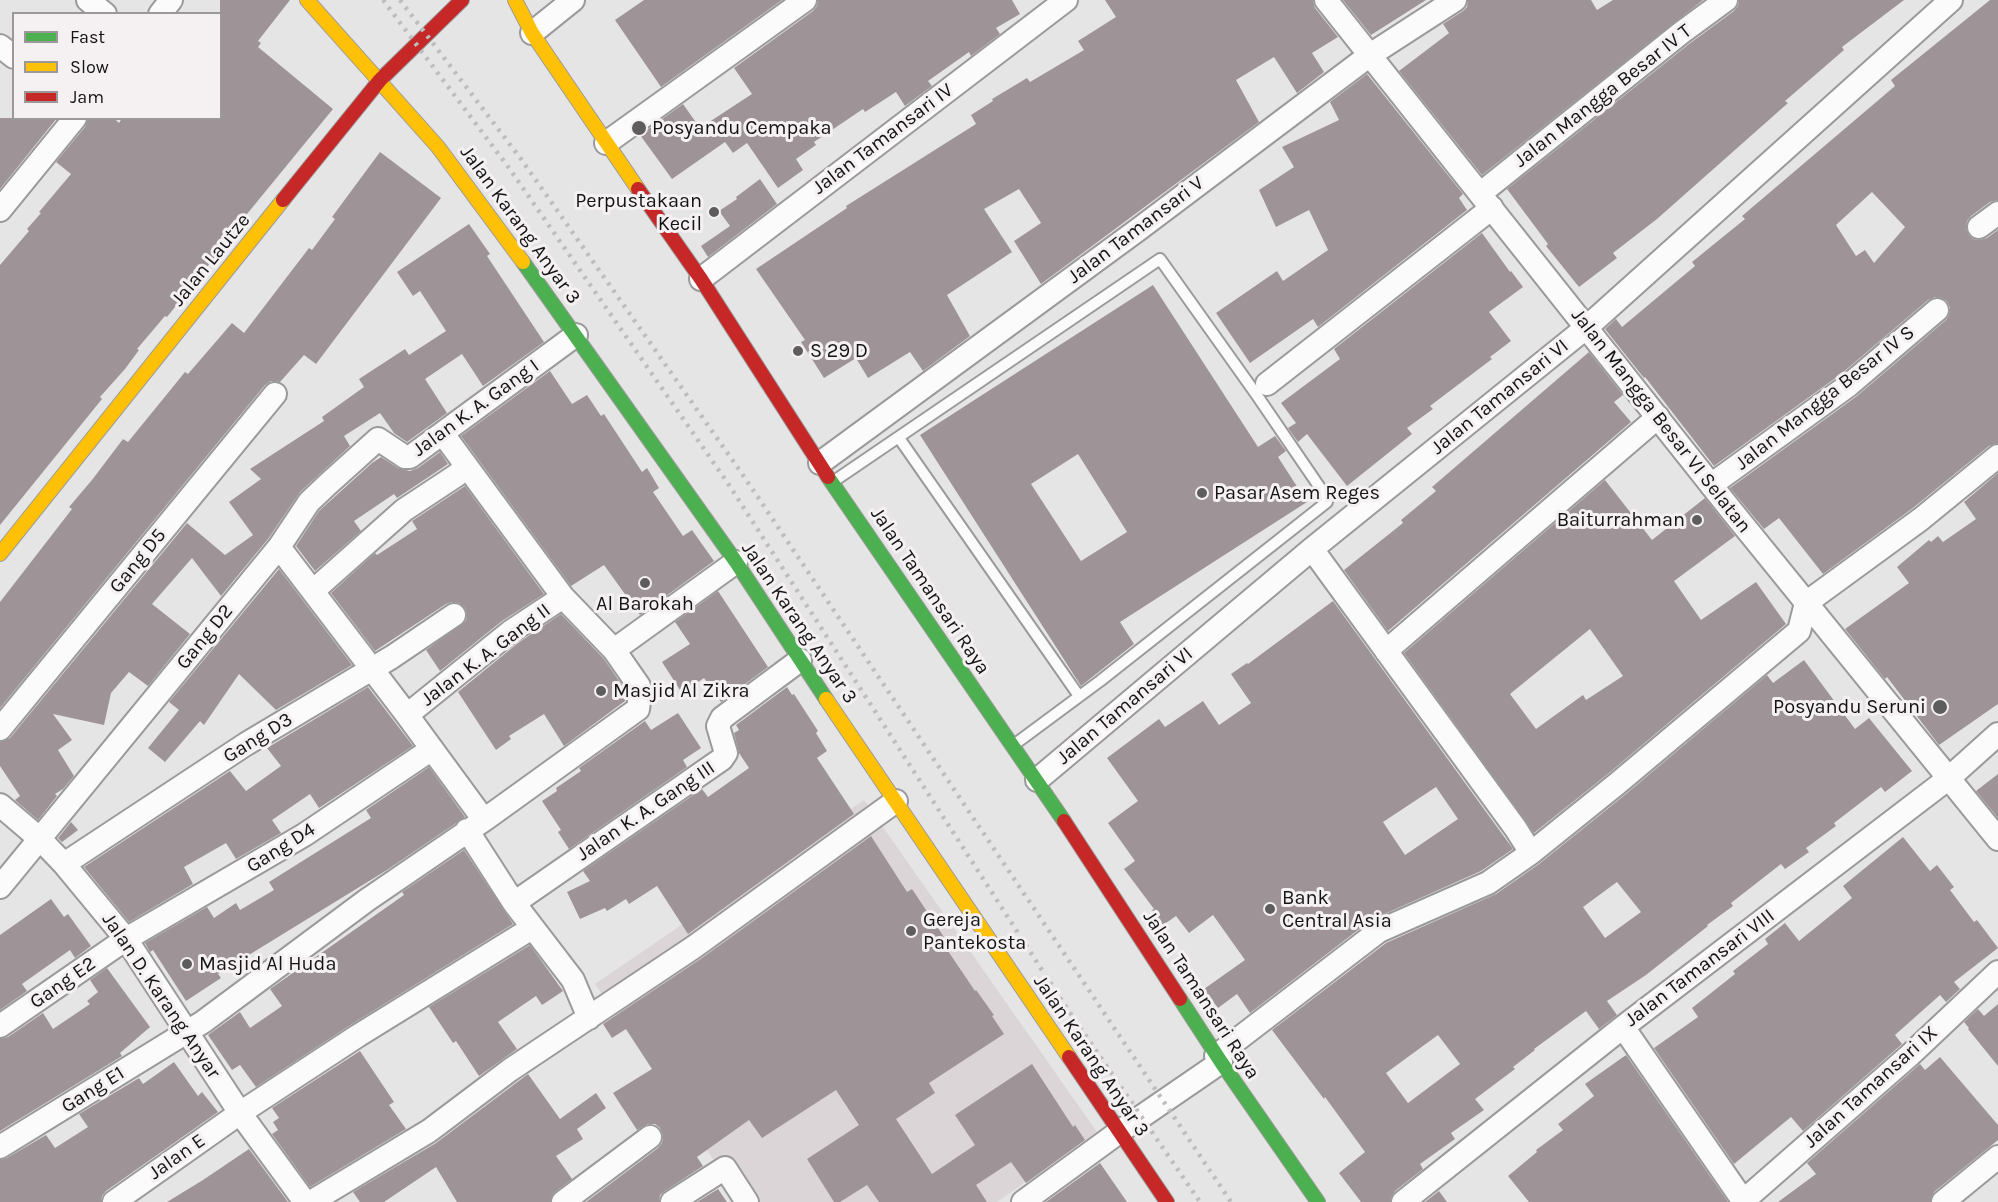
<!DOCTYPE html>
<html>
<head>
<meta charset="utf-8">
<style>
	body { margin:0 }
	#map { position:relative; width:1998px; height:1202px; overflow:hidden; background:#e6e5e5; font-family:Karla,sans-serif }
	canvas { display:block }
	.legend { position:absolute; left:12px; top:12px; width:210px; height:108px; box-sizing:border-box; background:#f5f1f2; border:2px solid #9b9899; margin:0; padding:8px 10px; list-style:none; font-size:18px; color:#141314 }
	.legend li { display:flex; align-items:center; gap:12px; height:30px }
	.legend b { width:30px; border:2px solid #9b9899 }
</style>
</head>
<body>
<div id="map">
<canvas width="1998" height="1202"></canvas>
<ul class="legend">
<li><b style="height:8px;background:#4caf50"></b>Fast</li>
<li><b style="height:8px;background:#ffc107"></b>Slow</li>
<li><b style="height:8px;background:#c62828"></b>Jam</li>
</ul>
</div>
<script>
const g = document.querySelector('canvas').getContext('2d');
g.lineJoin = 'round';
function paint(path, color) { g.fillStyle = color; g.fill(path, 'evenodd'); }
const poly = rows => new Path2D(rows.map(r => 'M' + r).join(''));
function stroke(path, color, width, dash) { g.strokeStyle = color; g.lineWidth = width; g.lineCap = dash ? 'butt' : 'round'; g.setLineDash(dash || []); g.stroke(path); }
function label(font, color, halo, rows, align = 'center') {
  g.font = font + ' Karla,sans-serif'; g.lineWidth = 6; g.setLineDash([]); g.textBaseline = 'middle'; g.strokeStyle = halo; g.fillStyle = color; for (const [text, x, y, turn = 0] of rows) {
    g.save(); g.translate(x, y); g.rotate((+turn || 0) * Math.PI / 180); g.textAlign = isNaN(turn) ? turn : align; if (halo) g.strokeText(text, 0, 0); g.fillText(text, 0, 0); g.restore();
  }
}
paint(poly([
	[864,800,1097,1132,997,1202,742,1202,595,984]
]), '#dcd5d8');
paint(poly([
	[220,0,290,0,258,41,261,43,258,47,333,109,229,236,231,237,167,317,165,316,137,349,139,350,125,369,100,397,102,399,0,525,0,265,29,231,27,229,41,213,39,212,71,174,56,162,85,127,88,118,114,118,119,123,122,118,220,118],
	[644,0,782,0,661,87,615,20],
	[818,0,1012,0,1020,14,996,28,1000,34,971,56,969,52,928,81,932,86,905,106,896,92,865,112,863,109,814,142,816,145,796,159,803,170,778,188,747,143,733,153,725,142,672,179,640,135,683,104,700,128,752,94,734,68,813,11,817,6],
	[1105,0,1313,0,1315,8,1338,37,1312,53,1324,72,1297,93,1274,57,1236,80,1259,122,1041,284,1014,241,1041,223,1019,189,984,209,1012,252,947,295,970,336,923,371,910,352,868,378,856,358,824,378,801,342,805,340,756,269,847,208,846,206,976,124,971,115,993,101,992,99,1027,78,1030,82,1084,50,1078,41,1116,17],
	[1343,0,1426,0,1371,35],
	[1468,0,1591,0,1597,10,1613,0,1703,0,1482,175,1399,71,1449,33,1443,24,1463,11,1467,7],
	[1739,0,1904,0,1842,47,1844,50,1785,101,1788,103,1657,219,1613,253,1617,258,1579,287,1546,246,1548,244,1507,189,1689,44,1734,11,1738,6],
	[1990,0,1998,0,1998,200,1990,202,1971,216,1967,221,1966,228,1969,235,1973,239,1980,240,1987,238,1998,230,1998,443,1989,446,1913,508,1823,574,1779,518,1764,529,1730,488,1857,396,1946,320,1949,315,1950,308,1947,301,1942,298,1935,297,1928,300,1841,374,1714,466,1645,377,1644,378,1605,329,1616,319,1622,327,1695,266,1692,262,1745,219,1742,216,1895,86,1891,80],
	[1872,192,1905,227,1874,263,1865,250,1856,256,1836,225],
	[1367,74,1463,194,1459,198,1467,210,1318,327,1313,319,1250,363,1216,313,1277,271,1283,281,1328,250,1309,210,1276,227,1259,190,1294,167,1282,147,1339,120,1330,102],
	[0,118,57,118,0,189],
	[380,152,441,198,316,364,304,355,280,382,271,381,265,385,0,708,0,602,72,509,69,507,92,480,123,439,128,442,185,372,188,374,232,323,244,333,309,248,312,250,335,219,332,217],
	[760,179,777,204,708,257,701,246,730,226,719,211,737,199,736,197],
	[469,224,490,254,487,256,544,342,483,386,462,354,425,379,447,413,407,442,394,433,380,413,344,436,350,446,300,492,268,539,221,596,192,558,152,604,190,634,148,686,129,672,111,693,104,725,53,714,72,740,58,750,74,776,63,789,55,794,57,796,38,820,15,800,20,796,0,766,0,742,10,738,187,523,225,555,253,535,229,502,261,479,250,469,324,421,322,417,364,387,359,379,405,349,409,355,446,331,420,291,413,296,397,272],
	[1482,233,1510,272,1511,271,1523,287,1489,312,1511,341,1490,357,1492,359,1430,406,1433,409,1407,428,1412,434,1347,486,1307,434,1298,442,1288,428,1296,423,1281,403,1340,359,1334,349],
	[1153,285,1258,447,1275,436,1286,451,1278,457,1307,502,1120,622,1134,644,1081,686,920,435],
	[1078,454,1127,532,1081,561,1031,484],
	[1589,352,1623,395,1614,402,1631,422,1388,631,1344,570,1403,523,1401,520,1436,491,1432,487],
	[550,371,572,404,587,395,601,416,604,414,642,472,647,468,659,488,653,492,683,536,692,530,714,561,640,615,604,565,571,586,461,436],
	[440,452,448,464,397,498,394,494,354,521,361,531,315,571,296,546,319,511,372,463,381,457,398,468,410,471,418,468],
	[1998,473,1998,704,1939,745,1887,677,1885,679,1845,629,1909,583,1897,567,1929,540,1931,542,1938,536,1943,542,1976,519,1964,502],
	[1605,480,1652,540,1705,498,1735,536,1674,581,1701,620,1756,582,1786,624,1609,773,1534,833,1404,653],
	[1590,629,1623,676,1586,700,1583,695,1536,729,1510,694],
	[465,486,544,594,502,621,440,671,426,650,466,621,467,615,465,608,459,603,452,602,446,604,375,651,331,593,375,553,377,555,417,529,412,521],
	[279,569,352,665,276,710,239,674,204,725,200,721,165,762,148,748,179,710,169,702],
	[718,591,768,667,721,702,704,678,682,693,662,662,690,644,675,622],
	[1333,601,1513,849,1481,871,1371,920,1250,1013,1237,994,1218,1008,1204,989,1245,960,1213,915,1189,933,1176,916,1163,925,1152,910,1154,909,1124,869,1135,861,1108,823,1138,801,1107,758,1159,719,1165,727,1203,701,1219,725,1251,703,1231,674,1247,663,1248,664],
	[1436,787,1458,819,1405,855,1383,822],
	[561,614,604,659,626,691,625,701,564,746,544,714,509,736,511,739,496,750,458,692,518,643],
	[1804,660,1855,729,1869,718,1912,771,1885,792,1881,787,1834,823,1836,826,1806,848,1809,852,1785,869,1781,864,1731,903,1733,906,1707,925,1708,926,1646,975,1607,1001,1617,1015,1599,1029,1586,1011,1534,1049,1535,1050,1513,1067,1515,1069,1475,1099,1484,1110,1451,1133,1455,1139,1420,1164,1423,1169,1395,1191,1391,1197,1390,1202,1361,1202,1339,1173,1365,1152,1325,1097,1324,1099,1272,1030,1386,943,1496,894,1539,864,1626,794,1767,675,1773,683],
	[1617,882,1641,912,1605,938,1583,907],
	[1438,1035,1460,1064,1408,1103,1386,1073],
	[368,687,413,746,319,808,310,794,272,820,281,833,236,859,226,843,184,867,193,884,129,922,84,867,230,771,246,791,281,766,267,748],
	[787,687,792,695,794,694,818,731,816,733,827,751,817,758,854,814,688,934,657,886,629,904,626,899,607,911,605,908,580,919,567,892,590,881,583,871,702,789,708,797,749,768,739,753,734,733,739,730,736,725],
	[678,713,701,748,683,760,687,767,569,849,558,832,561,830,542,801,557,791,556,788,581,771,579,768,645,721,651,730],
	[429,767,465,817,387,870,218,974,221,978,186,1001,153,950,150,952,145,943,207,907,214,918,236,903,240,910,274,890,269,882,371,818,366,810],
	[1998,774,1998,818,1976,791],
	[71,822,78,830,62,842,58,838],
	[871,836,907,892,912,889,938,928,951,948,948,951,975,991,976,990,994,1015,992,1016,1004,1034,929,1083,935,1093,896,1119,932,1174,975,1145,955,1115,1032,1064,1073,1127,1075,1125,1085,1140,1026,1183,1011,1162,976,1185,987,1202,879,1202,867,1185,840,1202,834,1202,807,1159,859,1125,836,1090,762,1138,749,1120,697,1157,703,1166,665,1191,660,1195,659,1202,586,1202,658,1148,662,1143,663,1136,660,1128,655,1124,648,1124,637,1130,613,1093,652,1069,626,1029,612,1038,603,1024,702,958],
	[1903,837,1930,871,1937,865,1954,887,1950,890,1974,922,1977,920,1998,948,1954,982,1960,989,1946,1002,1940,995,1895,1035,1902,1044,1803,1131,1791,1117,1734,1164,1654,1048,1698,1017,1692,1008,1735,974,1733,971,1768,944,1765,939,1785,923,1799,941,1852,898,1843,886],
	[464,850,513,924,352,1024,256,1087,240,1065,232,1070,208,1035,240,1012,250,1028,282,1006,270,989,404,895,402,892],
	[51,899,64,917,68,914,91,946,75,958,70,950,22,984,27,991,0,1010,0,935],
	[530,945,563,991,542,1005,536,996,498,1022,517,1049,479,1076,456,1041,453,1043,429,1007],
	[107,968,150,1027,120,1053,122,1056,0,1131,0,1039,8,1037,43,1013,53,1029,90,1004,87,1001,98,992,90,980],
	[1998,1004,1998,1066,1968,1029,1969,1028,1964,1022,1978,1009,1984,1016],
	[360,1051,394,1102,389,1105,406,1129,310,1187,272,1134,278,1130,273,1122,279,1118,272,1108],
	[1626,1055,1728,1202,1529,1202,1508,1176,1537,1152,1536,1150,1563,1130,1558,1124,1594,1096,1585,1084],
	[1940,1057,1998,1125,1998,1140,1934,1192,1930,1202,1778,1202,1816,1174,1807,1163,1920,1064,1925,1070],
	[174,1062,198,1096,202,1092,218,1112,106,1191,102,1196,101,1202,0,1202,0,1160,7,1158,46,1135,55,1148,88,1127,79,1114,139,1078,143,1084],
	[528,1074,560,1119,596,1093,606,1108,577,1129,583,1139,556,1156,572,1179,555,1192,550,1202,457,1202,436,1167,384,1202,360,1202,353,1192,436,1143],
	[249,1149,288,1202,167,1202,203,1180],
	[1100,1163,1127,1202,1046,1202],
	[718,1189,727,1202,697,1202],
	[1439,1191,1447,1202,1425,1202]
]), '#9e9498');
const lane = poly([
	[899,438,1079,696],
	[834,481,1160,259,1256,394,1327,498,1327,502,1100,681,1015,744]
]);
const street = poly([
	[88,0,105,14],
	[1326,0,1731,510,1998,839],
	[160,14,171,0],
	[532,33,573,0],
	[0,46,14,57],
	[606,143,805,0],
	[1481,193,1681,33,1726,0],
	[0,210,75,118],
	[1979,227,1998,213],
	[701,279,1066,0],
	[1267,384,1492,208],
	[443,434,563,597],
	[820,463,1139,229,1370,55,1455,0],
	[1711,485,1849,385,1937,310],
	[279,547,407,715,484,820],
	[1312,549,1516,829,1531,853],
	[313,591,404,510,457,475,466,466],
	[1386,651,1658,417],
	[407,715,510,632,563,597,614,650],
	[0,729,275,394],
	[1037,780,1312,549,1587,327,1951,0],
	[0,805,40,839,64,864,126,939,240,1113,305,1202],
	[467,830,514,903,573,980,589,1018],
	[64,864,246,744,392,657,454,615],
	[0,887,279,547,309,502,328,484,378,439,405,457,410,457,576,335],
	[514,903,722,759,726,753,718,726,722,718,800,660],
	[0,1026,126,939,304,835,432,749],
	[1623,1027,1744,1202],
	[1216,1056,1379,931,1488,883,1531,853,1618,783,1799,631,1806,603,1921,519,1998,456],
	[0,1147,203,1022,367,900,484,820,638,709,640,694,639,686,614,650,736,562],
	[114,1202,240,1113,359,1035,532,928],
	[311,1202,429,1131,510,1070,694,947,896,801],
	[563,1202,650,1137],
	[672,1202,725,1168,747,1202],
	[1023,1202,1119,1132,1221,1062],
	[1403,1202,1623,1027,1949,778,1998,734],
	[1742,1202,1910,1055,1998,972],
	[1943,1202,1998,1157]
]);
const fast = poly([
	[523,262,736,562,826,699],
	[828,477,1064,821],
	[1180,999,1221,1062,1318,1202]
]);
const slow = poly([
	[307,0,438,147,523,262],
	[515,0,532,33,638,189],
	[0,554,283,200],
	[826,699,1069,1057]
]);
const jam = poly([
	[638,189,701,279,828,477],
	[283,200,380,80,462,0],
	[1064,821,1180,999],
	[1069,1057,1167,1202]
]);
stroke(lane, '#9b9a9a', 14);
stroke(street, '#9b9a9a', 26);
stroke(fast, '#9b9a9a', 16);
stroke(slow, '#9b9a9a', 16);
stroke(jam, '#9b9a9a', 16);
stroke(lane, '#fbfbfb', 10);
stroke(street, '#fbfbfb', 22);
stroke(fast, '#4caf50', 14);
stroke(slow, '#ffc107', 14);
stroke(jam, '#c62828', 14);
stroke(poly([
	[383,0,509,168,727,482,1062,1001,1200,1202],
	[400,0,521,159,745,478,1231,1202]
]), '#bdbdbd', 4.5, [3, 6]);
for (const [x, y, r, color] of [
	[639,128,8,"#5e5c5d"],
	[714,212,6,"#5e5c5d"],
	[798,351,6,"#5e5c5d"],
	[1202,493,6,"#5e5c5d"],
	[1697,520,6,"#5e5c5d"],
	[645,583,6,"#5e5c5d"],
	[601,691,6,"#5e5c5d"],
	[1940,707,8,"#5e5c5d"],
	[1270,909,6,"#5e5c5d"],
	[911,931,6,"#5e5c5d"],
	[187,964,6,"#5e5c5d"]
]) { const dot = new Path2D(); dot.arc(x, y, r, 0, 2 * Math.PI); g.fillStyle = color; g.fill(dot); stroke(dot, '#f5f1f2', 2); }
label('20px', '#141314', '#f5f1f2', [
	["Jalan Mangga Besar IV T",1603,96,-38],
	["Jalan Tamansari IV",883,139,-37],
	["Jalan Karang Anyar 3",520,225,54],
	["Jalan Tamansari V",1136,230,-37],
	["Jalan Lautze",211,260,-51],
	["Jalan Tamansari VI",1500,397,-39],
	["Jalan Mangga Besar IV S",1825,398,-38],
	["Jalan K. A. Gang I",476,408,-36],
	["Jalan Mangga Besar VI Selatan",1661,421,52],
	["Gang D5",138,561,-51],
	["Jalan Tamansari Raya",930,591,56],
	["Jalan Karang Anyar 3",799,623,56],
	["Gang D2",205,637,-51],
	["Jalan K. A. Gang II",486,655,-37],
	["Jalan Tamansari VI",1125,706,-40],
	["Gang D3",258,738,-32],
	["Jalan K. A. Gang III",646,811,-34],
	["Gang D4",281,848,-32],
	["Jalan Tamansari VIII",1700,968,-37],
	["Gang E2",63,983,-35],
	["Jalan Tamansari Raya",1201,995,57],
	["Jalan D. Karang Anyar",161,996,56],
	["Jalan Karang Anyar 3",1091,1056,56],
	["Jalan Tamansari IX",1871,1087,-42],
	["Gang E1",93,1090,-32],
	["Jalan E",177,1157,-35]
]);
label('20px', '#141314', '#f5f1f2', [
	["Posyandu Cempaka",652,128],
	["Perpustakaan",702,201,"right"],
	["Kecil",702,224,"right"],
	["S 29 D",810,351],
	["Pasar Asem Reges",1214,493],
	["Baiturrahman",1685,520,"right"],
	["Al Barokah",645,604,"center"],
	["Masjid Al Zikra",613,691],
	["Posyandu Seruni",1926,707,"right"],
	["Bank",1282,898],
	["Central Asia",1282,921],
	["Gereja",923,920],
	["Pantekosta",923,943],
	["Masjid Al Huda",199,964]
], 'left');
</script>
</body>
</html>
